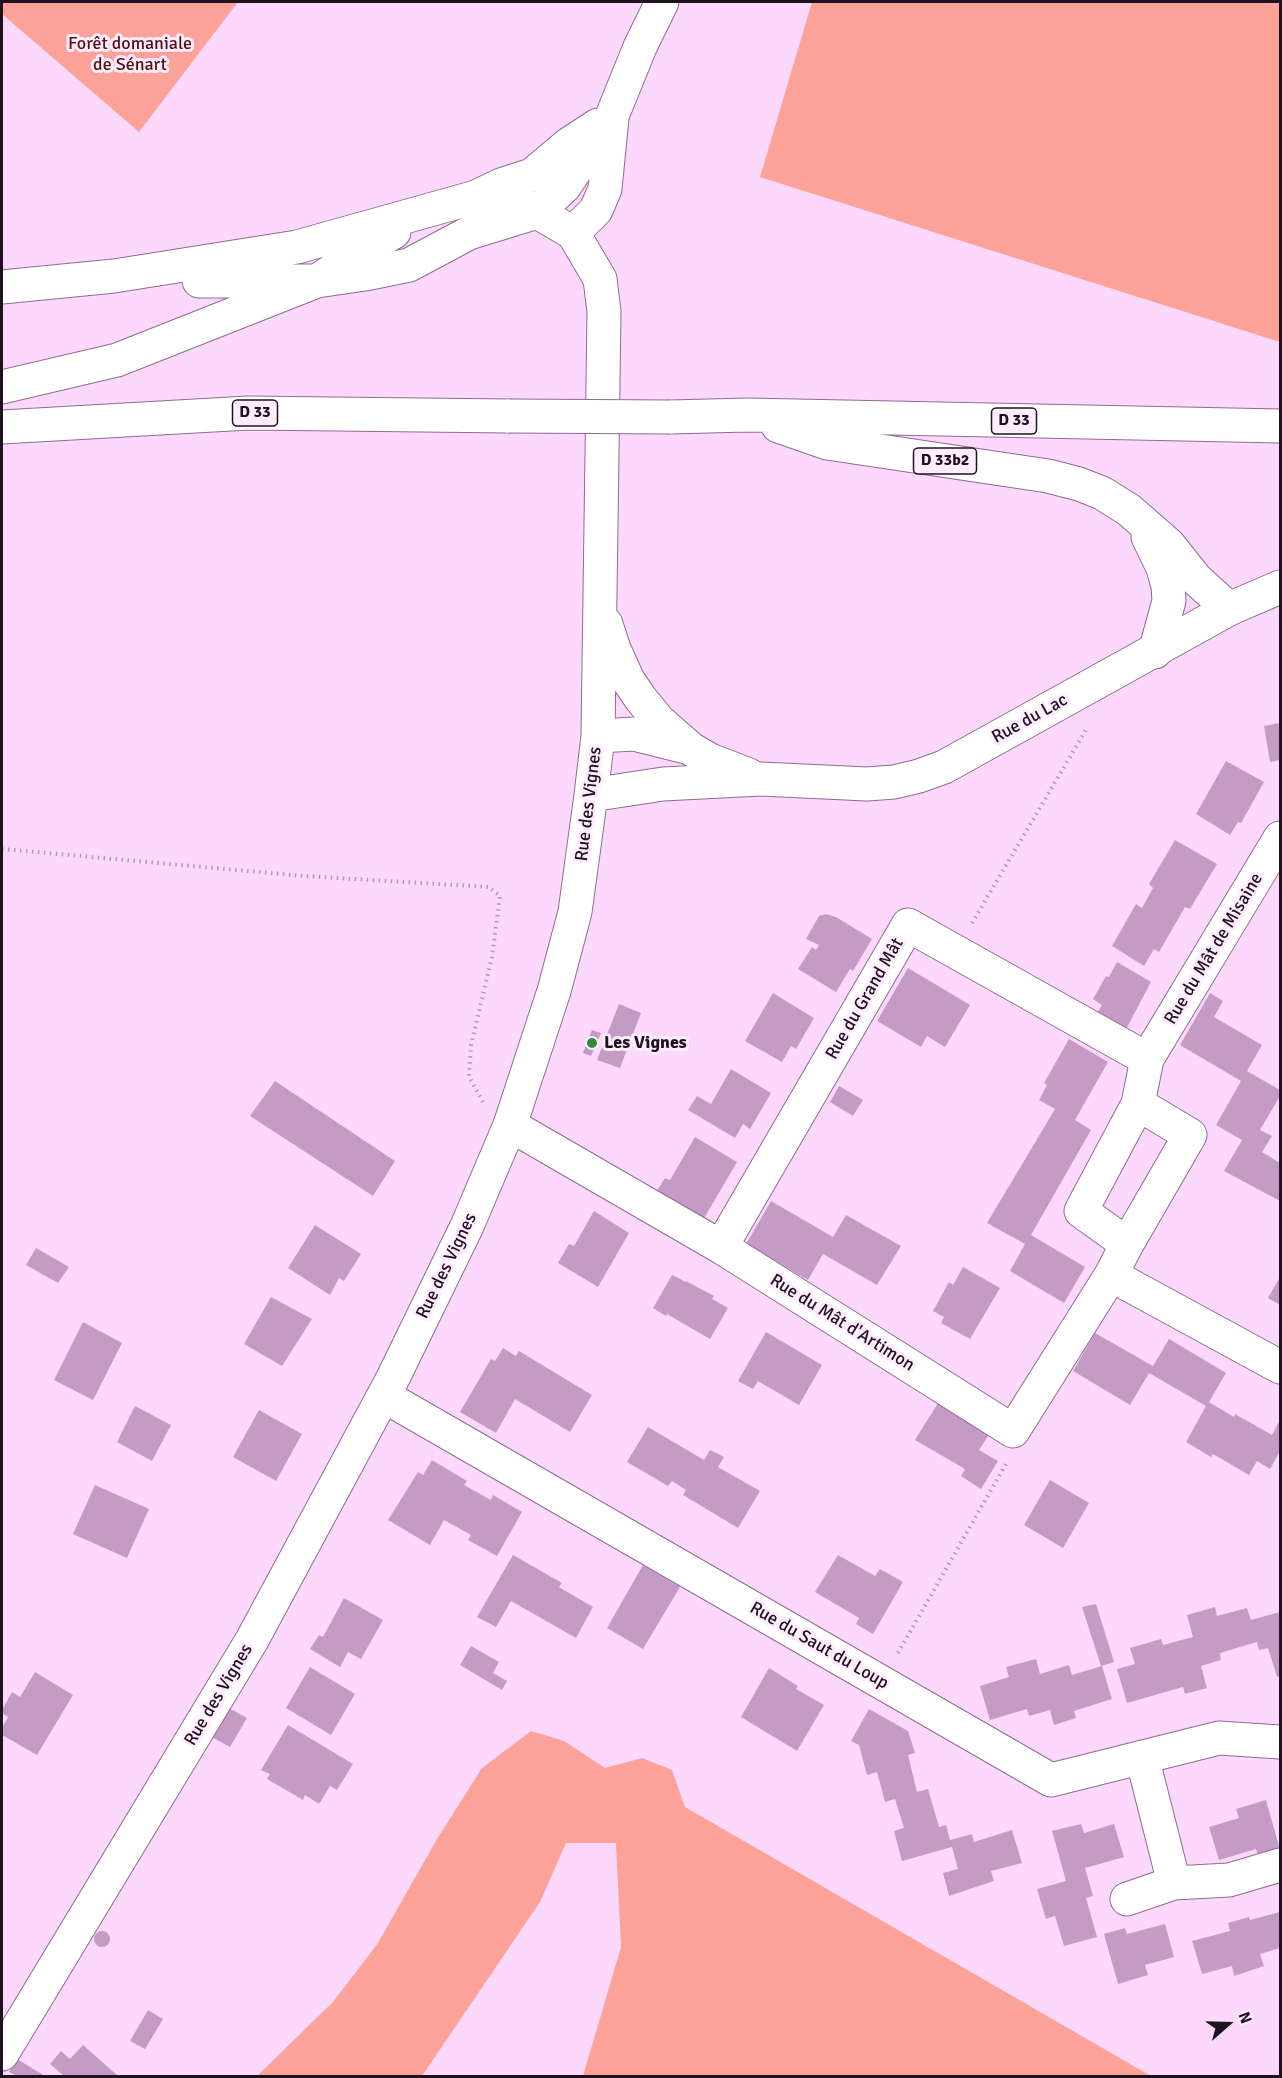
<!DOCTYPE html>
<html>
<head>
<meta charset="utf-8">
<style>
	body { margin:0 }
	#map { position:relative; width:1282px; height:2078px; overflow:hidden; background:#fcd9fc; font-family:Signika,sans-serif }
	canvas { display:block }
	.frame { position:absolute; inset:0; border:3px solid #201121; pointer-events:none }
	.north { position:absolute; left:1198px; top:1994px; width:60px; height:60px; -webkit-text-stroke:4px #ffedff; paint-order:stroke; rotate:70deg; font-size:16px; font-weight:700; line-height:24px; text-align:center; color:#201121 }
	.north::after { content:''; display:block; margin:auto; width:21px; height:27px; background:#201121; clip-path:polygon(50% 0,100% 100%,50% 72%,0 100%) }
</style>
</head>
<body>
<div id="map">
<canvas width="1282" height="2078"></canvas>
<div class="frame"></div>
<div class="north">N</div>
</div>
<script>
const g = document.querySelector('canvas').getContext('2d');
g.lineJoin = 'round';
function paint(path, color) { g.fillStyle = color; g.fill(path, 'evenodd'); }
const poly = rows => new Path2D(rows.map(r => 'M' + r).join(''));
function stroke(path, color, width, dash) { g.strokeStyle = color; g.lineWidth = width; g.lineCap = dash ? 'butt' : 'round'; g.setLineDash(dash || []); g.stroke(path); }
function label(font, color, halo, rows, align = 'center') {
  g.font = font + ' Signika,sans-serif'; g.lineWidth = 6; g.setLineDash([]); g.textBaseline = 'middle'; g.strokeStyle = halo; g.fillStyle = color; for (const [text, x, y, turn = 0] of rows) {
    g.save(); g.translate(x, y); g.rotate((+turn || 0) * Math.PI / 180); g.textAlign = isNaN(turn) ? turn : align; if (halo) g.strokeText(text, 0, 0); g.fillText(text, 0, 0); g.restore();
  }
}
paint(poly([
	[2,2,238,2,139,132,2,14],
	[812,2,1280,2,1280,342,760,177],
	[531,1731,564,1741,605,1768,642,1758,672,1770,685,1807,1151,2076,583,2076,621,1947,616,1843,566,1843,540,1902,422,2076,257,2076,333,2002,378,1943,437,1839,482,1768]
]), '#fca299');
paint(poly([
	[1280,723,1280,760,1270,762,1264,726],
	[1226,761,1264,782,1241,823,1238,822,1230,835,1196,814],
	[1175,840,1217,864,1190,909,1185,907,1159,952,1154,949,1144,966,1112,946,1136,904,1142,908,1153,888,1149,884],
	[826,914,836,917,872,939,853,971,850,969,836,992,798,969,812,947,816,950,819,945,806,939,819,916],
	[1117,962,1151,982,1123,1035,1094,1018,1102,1005,1093,999,1106,976,1109,977],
	[908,968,970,1005,945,1047,927,1036,921,1047,877,1021],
	[773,993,814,1018,796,1049,791,1046,782,1062,745,1041],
	[1210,993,1223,1001,1214,1017,1262,1045,1247,1071,1280,1090,1280,1096,1260,1130,1272,1136,1262,1152,1280,1163,1280,1201,1224,1171,1242,1140,1216,1125,1241,1081,1180,1045],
	[619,1004,641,1013,620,1068,597,1060],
	[592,1030,601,1033,591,1056,583,1053],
	[1069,1039,1108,1062,1075,1120,1091,1130,1031,1235,1085,1267,1064,1303,1010,1271,1025,1244,987,1223,1055,1109,1039,1100,1047,1085,1044,1083],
	[731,1069,771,1093,750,1129,743,1124,735,1138,688,1110,697,1096,711,1104],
	[275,1081,395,1161,373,1196,250,1116],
	[839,1086,863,1100,853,1116,830,1102],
	[695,1137,737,1162,703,1220,656,1192,665,1178,670,1180],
	[771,1201,833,1237,846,1215,901,1246,877,1285,823,1254,808,1280,746,1244],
	[594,1211,629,1233,598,1287,558,1263,569,1244,574,1246],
	[315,1225,361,1254,344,1281,339,1278,330,1295,288,1268],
	[36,1248,69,1267,58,1283,26,1265],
	[963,1267,1000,1288,970,1339,941,1323,944,1317,933,1311,949,1282,953,1285],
	[672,1275,686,1282,686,1281,714,1296,712,1299,728,1308,710,1339,667,1314,666,1316,653,1308],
	[1280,1277,1280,1305,1268,1298],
	[271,1297,312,1319,282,1366,244,1344],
	[83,1322,122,1343,93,1400,54,1380],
	[766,1332,822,1365,799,1405,758,1381,753,1389,738,1381],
	[1095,1333,1153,1366,1169,1339,1226,1373,1209,1402,1234,1417,1235,1414,1272,1435,1280,1420,1280,1451,1270,1469,1257,1461,1249,1475,1213,1454,1211,1457,1186,1442,1206,1406,1149,1373,1130,1405,1073,1371],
	[503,1348,516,1356,519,1351,592,1395,570,1432,515,1399,496,1433,460,1412,491,1359,495,1361],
	[938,1403,990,1433,979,1450,998,1461,981,1489,961,1476,965,1469,915,1440],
	[135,1406,171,1425,152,1461,117,1442],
	[259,1410,302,1434,276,1481,233,1457],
	[648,1427,704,1460,710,1450,724,1457,718,1467,760,1491,738,1528,683,1495,686,1490,672,1481,668,1486,627,1462],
	[432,1460,467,1481,464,1485,491,1500,493,1495,522,1512,497,1556,468,1540,471,1535,444,1520,430,1545,388,1520,418,1472,423,1475],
	[1050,1480,1089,1503,1063,1548,1024,1525],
	[95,1485,149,1509,127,1558,73,1534],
	[513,1555,562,1583,559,1587,593,1607,576,1638,511,1601,496,1627,477,1617],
	[838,1555,875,1576,880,1569,903,1582,873,1634,856,1624,859,1618,815,1592],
	[643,1565,680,1587,643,1649,607,1628],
	[344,1598,383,1620,361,1659,348,1652,340,1667,310,1649,319,1635,323,1637],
	[1096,1604,1114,1662,1101,1666,1082,1607],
	[1215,1607,1217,1616,1247,1608,1251,1620,1280,1612,1280,1676,1277,1677,1268,1648,1259,1650,1257,1642,1220,1653,1221,1660,1201,1666,1207,1688,1185,1694,1183,1687,1127,1703,1117,1669,1135,1664,1130,1648,1161,1639,1163,1645,1193,1637,1187,1615],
	[471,1646,499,1662,493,1673,507,1681,502,1690,460,1665],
	[1036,1659,1040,1674,1069,1665,1072,1675,1102,1666,1112,1699,1074,1711,1076,1718,1054,1725,1050,1710,1029,1716,1027,1709,990,1720,980,1686,1009,1677,1006,1667],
	[310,1667,355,1694,331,1735,286,1708],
	[769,1668,798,1686,796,1689,824,1705,797,1751,741,1717],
	[35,1672,73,1695,37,1755,2,1735,2,1728,8,1717,2,1713,2,1710,12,1692,20,1697],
	[227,1707,247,1718,230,1747,210,1736],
	[869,1709,908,1731,915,1753,908,1755,917,1792,928,1789,939,1827,946,1825,950,1840,972,1834,974,1842,1012,1830,1022,1863,991,1871,994,1881,949,1896,943,1873,958,1869,952,1847,902,1861,894,1831,904,1828,895,1799,885,1802,877,1772,867,1775,859,1745,851,1741],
	[288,1725,353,1764,337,1790,330,1786,319,1804,305,1795,303,1800,267,1779,270,1774,261,1770],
	[1266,1800,1280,1850,1258,1856,1256,1849,1219,1860,1209,1827,1239,1818,1236,1809],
	[1081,1824,1084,1833,1114,1824,1124,1857,1085,1868,1093,1896,1086,1898,1097,1937,1064,1946,1055,1916,1046,1919,1037,1889,1066,1881,1052,1831],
	[1280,1912,1280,1948,1260,1954,1264,1966,1234,1976,1232,1966,1202,1974,1192,1941,1230,1931,1228,1923,1249,1917,1250,1920],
	[1165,1924,1174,1957,1145,1965,1148,1975,1118,1984,1104,1934,1125,1928,1127,1934],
	'94 1939a8 8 0 1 1 16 0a8 8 0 1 1-16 0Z',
	[148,2010,163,2019,145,2049,130,2041],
	[83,2045,118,2076,64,2076,50,2064,61,2051,70,2059],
	[17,2059,45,2076,17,2076,9,2072]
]), '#c49bc4');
const minor = poly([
	[476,197,501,185,532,175,569,144,598,125],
	[537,212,564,187,612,116,640,47,662,2],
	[573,233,596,210,605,189,612,118],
	[510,1125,721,1247,1013,1431,1111,1275,1127,1244,1081,1211,1138,1104,1147,1059,1280,838],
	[1127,1244,1190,1135,1138,1104],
	[721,1247,908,925,1147,1059],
	[1111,1275,1280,1367],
	[384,1396,1051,1780,1219,1738,1280,1742],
	[1174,1883,1229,1880,1280,1865],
	[1127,1899,1174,1883,1142,1757]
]);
const tertiary = poly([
	[199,281,317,281,365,274,409,265,469,233,537,212],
	[2,287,114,276,297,247,476,197,502,195,537,212,573,233,600,279,604,312,598,736,591,795,575,912,554,991,510,1125,467,1226,393,1378,252,1640,2,2054],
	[2,387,117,360,317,281,368,247,394,232],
	[606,624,614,649,628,680,641,699,659,721,691,749,710,760,749,775],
	[598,736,634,734,686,747],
	[591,795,663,784,761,779,867,784,894,782,919,776,944,767,1229,609,1280,587]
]);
const primary = poly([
	[670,417,748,415,1280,426],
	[778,426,827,443,1048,476,1079,484,1102,493,1129,510,1169,545,1196,579,1229,609],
	[2,427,248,413,509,416],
	[1148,537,1163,568,1168,586,1169,601,1155,652]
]);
stroke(minor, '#916a91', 35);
stroke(tertiary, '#916a91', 35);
stroke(primary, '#916a91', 35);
stroke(poly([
	[2,849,304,876,489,887,500,896,492,957,471,1045,469,1077,483,1102],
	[972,923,1087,728],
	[898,1653,1006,1464]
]), '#b397b4', 4, [1.5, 4.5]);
stroke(minor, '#fff', 33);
stroke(tertiary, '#fff', 33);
stroke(primary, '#fff', 33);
const primaryBridge = poly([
	[509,416,670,417]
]);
stroke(primaryBridge, '#916a91', 35, []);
stroke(primaryBridge, '#fff', 33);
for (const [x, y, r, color] of [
	[592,1043,6,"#2f8c3e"]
]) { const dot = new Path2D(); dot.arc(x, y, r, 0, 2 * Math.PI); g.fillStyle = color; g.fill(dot); stroke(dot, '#ffedff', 2); }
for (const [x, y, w] of [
	[255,413,45],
	[1014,421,45],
	[945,461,63]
]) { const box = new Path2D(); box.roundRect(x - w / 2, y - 13, w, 26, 4.5); g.fillStyle = '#ffedff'; g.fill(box); stroke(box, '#201121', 1.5); }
label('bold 16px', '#201121', null, [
	["D 33",255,413],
	["D 33",1014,421],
	["D 33b2",945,461]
]);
label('18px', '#52100f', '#ffedff', [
	["Forêt domaniale",130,44],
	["de Sénart",130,65]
]);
label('18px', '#201121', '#ffedff', [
	["Rue du Lac",1030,719,-29],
	["Rue des Vignes",589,804,-83],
	["Rue du Mât de Misaine",1214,949,-59],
	["Rue du Grand Mât",865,999,-60],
	["Rue des Vignes",447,1266,-64],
	["Rue du Mât d'Artimon",842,1323,32],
	["Rue du Saut du Loup",819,1646,30],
	["Rue des Vignes",219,1695,-59]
]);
label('bold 18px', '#201121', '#ffedff', [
	["Les Vignes",604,1043]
], 'left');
</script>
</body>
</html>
